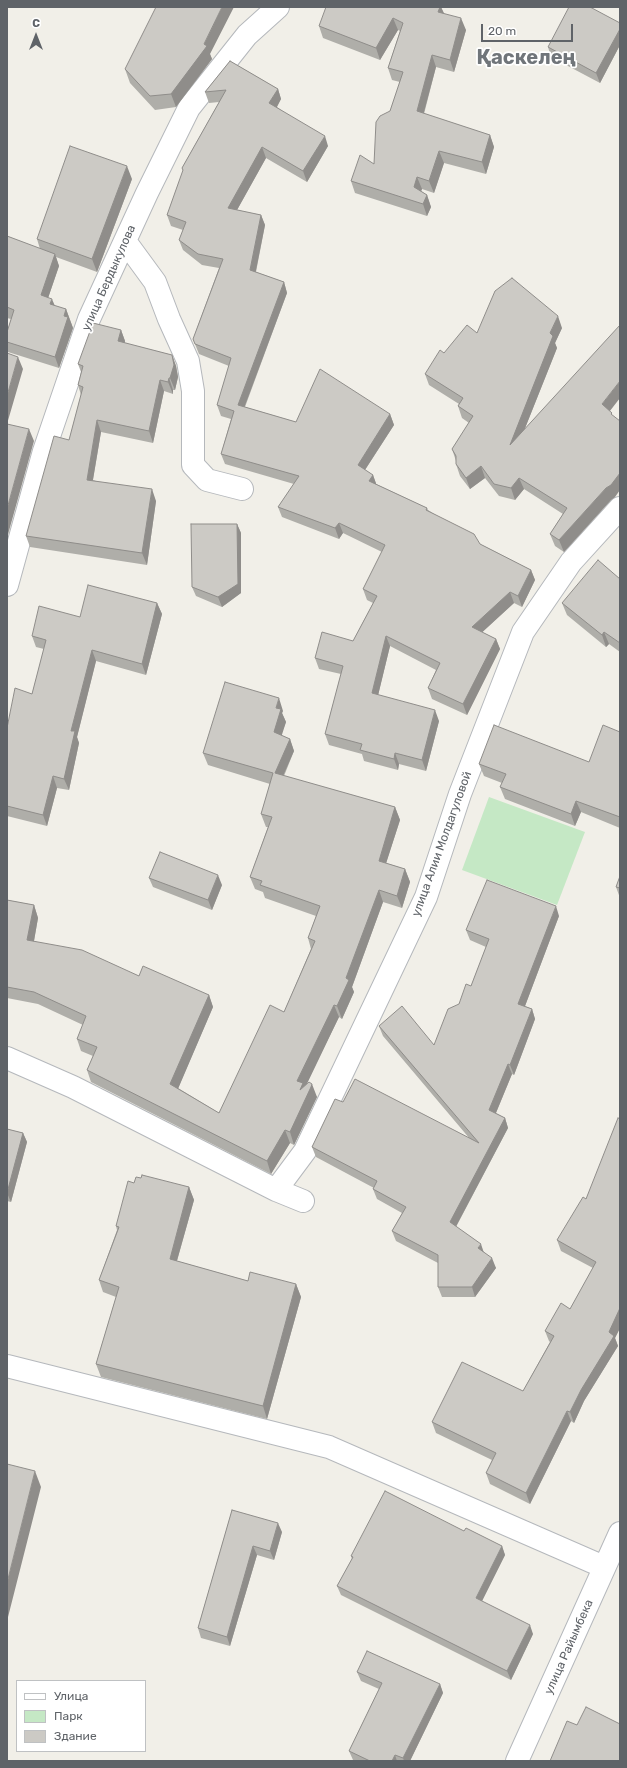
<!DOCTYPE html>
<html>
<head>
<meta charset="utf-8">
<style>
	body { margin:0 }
	#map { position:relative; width:627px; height:1768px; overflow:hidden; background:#f1efe8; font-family:Rubik,sans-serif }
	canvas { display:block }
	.frame { position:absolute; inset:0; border:8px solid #5f6368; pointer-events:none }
	.legend { position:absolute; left:16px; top:1680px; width:130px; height:72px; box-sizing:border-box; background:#fff; border:1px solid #bfc1c3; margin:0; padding:5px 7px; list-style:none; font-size:12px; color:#5f6368 }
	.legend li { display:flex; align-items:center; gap:8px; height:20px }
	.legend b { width:20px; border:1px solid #bfc1c3 }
	.north { position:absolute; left:16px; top:16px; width:40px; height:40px; -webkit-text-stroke:3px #fff; paint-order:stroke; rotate:0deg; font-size:11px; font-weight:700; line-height:16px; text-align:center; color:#5f6368 }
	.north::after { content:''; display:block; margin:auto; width:14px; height:18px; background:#5f6368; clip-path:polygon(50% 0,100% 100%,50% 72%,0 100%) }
	.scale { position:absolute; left:481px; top:24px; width:92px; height:18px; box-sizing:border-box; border:2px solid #5f6368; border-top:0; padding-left:5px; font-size:12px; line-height:14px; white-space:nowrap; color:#5f6368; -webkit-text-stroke:3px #fff; paint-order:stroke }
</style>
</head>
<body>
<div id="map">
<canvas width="627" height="1768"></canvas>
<div class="frame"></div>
<ul class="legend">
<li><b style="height:5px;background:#fff"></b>Улица</li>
<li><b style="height:11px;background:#c5e8c5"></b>Парк</li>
<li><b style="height:11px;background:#cccac5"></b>Здание</li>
</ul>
<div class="north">С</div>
<div class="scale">20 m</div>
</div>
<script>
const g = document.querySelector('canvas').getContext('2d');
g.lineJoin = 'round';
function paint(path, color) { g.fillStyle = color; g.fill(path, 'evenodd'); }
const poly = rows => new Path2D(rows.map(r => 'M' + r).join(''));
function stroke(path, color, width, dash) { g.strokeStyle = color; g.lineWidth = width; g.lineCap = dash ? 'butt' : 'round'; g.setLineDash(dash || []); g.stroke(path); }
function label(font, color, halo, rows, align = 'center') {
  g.font = font + ' Rubik,sans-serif'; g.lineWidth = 3.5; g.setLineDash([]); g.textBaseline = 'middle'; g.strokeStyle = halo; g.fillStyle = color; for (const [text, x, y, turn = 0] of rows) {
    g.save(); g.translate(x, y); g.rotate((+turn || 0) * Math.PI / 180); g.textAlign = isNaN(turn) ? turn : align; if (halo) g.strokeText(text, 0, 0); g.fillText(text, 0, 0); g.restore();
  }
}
paint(poly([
	[489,797,585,832,557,905,462,870]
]), '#c5e8c5');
const minor = poly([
	[125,241,155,282,169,319,188,361,193,391,193,465,207,480,242,489],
	[7,585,44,451,89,319,147,193,189,108,247,35,278,7],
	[7,1058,73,1087,276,1190,303,1201],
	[276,1190,305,1151,426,897,460,794,523,632,571,562,620,508],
	[7,1366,329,1447,604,1567],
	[517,1761,620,1533]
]);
stroke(minor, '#b5b8bc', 24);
stroke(minor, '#fff', 22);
paint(poly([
	[441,7,444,13,466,30,454,72,436,67,424,114,490,135,494,147,486,174,444,163,434,193,422,189,421,191,427,195,431,207,427,216,355,193,351,181,374,164,390,111,400,82,392,80,388,68,400,31,398,30,380,60,323,38,319,26],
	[620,23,620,45,600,83,551,57,548,47],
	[210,54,212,59,176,107,155,110,130,83,125,69],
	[230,61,278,89,281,99,277,107,328,146,307,182,266,158,237,210,261,215,265,225,256,272,284,282,287,293,245,407,296,422,390,414,394,425,365,470,373,475,376,484,427,508,428,510,480,544,531,570,535,580,522,607,514,603,482,632,496,639,500,649,467,715,432,699,428,688,436,670,390,646,378,695,439,721,426,771,399,764,398,770,364,761,362,754,329,745,325,734,341,674,319,669,315,658,353,641,373,603,367,600,363,589,382,552,343,533,339,539,282,517,278,507,294,484,225,464,221,454,231,419,221,416,217,405,229,366,199,354,193,339,219,268,202,265,183,250,179,240,183,230,171,226,167,215,183,171,182,168,219,102,209,103,205,92],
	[132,179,97,272,56,257,59,266,48,298,55,306,66,309,73,328,59,368,8,352,7,348,7,332,11,319,7,318,7,236,40,249,37,239],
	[562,328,555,343,557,348,525,428,610,411,615,497,611,500,564,552,555,546,550,534,563,514,524,489,515,500,499,496,485,478,470,489,460,476,456,464,456,461,452,449,469,423,462,418,458,406,459,404,429,385,425,374,444,353,477,333],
	[121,330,125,341,125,343,172,355,176,366,178,377,175,390,173,390,173,394,164,391,153,443,101,432,93,480,156,501,147,565,30,547,26,536,69,440,81,395,78,385,81,372,78,364],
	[237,524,241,533,241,593,222,607,196,596,192,587],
	[620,579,620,652,609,644,606,647,567,615,562,603],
	[157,603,162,614,146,675,96,661,77,737,79,743,69,790,57,788,47,826,7,816,7,728,32,694,44,649,36,647,32,636,80,617],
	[283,711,282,713,286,722,281,735,290,739,294,751,284,776,395,807,400,820,386,863,405,869,410,882,402,908,383,902,352,987,354,992,342,1019,339,1017,306,1084,317,1097,316,1099,294,1145,290,1143,271,1174,91,1082,87,1070,93,1056,81,1051,77,1039,83,1025,38,1004,7,998,7,900,34,905,38,918,34,941,139,976,209,995,213,1007,178,1088,219,1113,284,1012,311,949,308,938,316,916,265,898,263,892,255,889,250,877,268,827,266,827,261,814,270,784,208,765,203,753],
	[620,732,620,828,581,812,575,826,505,799,500,787,502,783,484,776,479,764,589,762],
	[620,876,620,898,616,887],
	[149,878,222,885,212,910,153,887],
	[559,916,525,1006,532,1009,535,1019,514,1075,512,1074,496,1113,505,1118,508,1128,456,1227,484,1252,496,1268,475,1297,442,1297,438,1287,438,1263,396,1241,392,1231,402,1213,377,1199,373,1189,374,1188,316,1157,312,1147,343,1102,470,1139,383,1036,379,1026,434,1045,459,1004,471,986,486,947,470,940,466,930],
	[620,1119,620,1328,615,1338,618,1346,584,1401,574,1423,571,1421,530,1504,490,1484,486,1473,492,1460,436,1433,432,1422,523,1391,550,1342,549,1341,545,1331,570,1309,593,1268,561,1251,557,1240,586,1199],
	[7,1129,23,1133,27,1142,11,1202,7,1201],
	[134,1183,189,1187,194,1200,177,1261,248,1281,296,1284,301,1297,267,1419,101,1377,96,1364,116,1297,103,1292,99,1280,117,1230,116,1226],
	[232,1510,282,1532,274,1560,257,1555,230,1646,201,1638,198,1628],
	[464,1531,502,1546,505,1555,482,1601,533,1634,511,1680,341,1595,337,1586,352,1559,351,1556],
	[357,1672,440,1684,443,1693,410,1761,354,1761,353,1760,349,1751,379,1689,361,1681]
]), '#afaea9');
paint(poly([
	[222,7,234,7,210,54,212,59,176,107,171,94,204,44],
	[440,7,441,7,445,16,438,12],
	[393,18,398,30,380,60,376,48],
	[461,18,466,30,454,72,450,60],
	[620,29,620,45,600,83,596,73],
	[432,55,436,67,421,123,417,111],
	[278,89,281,99,273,114,269,103],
	[490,135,494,147,486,174,482,162],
	[325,136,328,146,307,182,303,171],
	[262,147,266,158,232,219,228,208],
	[439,151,444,163,434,193,429,181],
	[127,166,132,179,97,272,92,259],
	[417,177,422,189,418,199,414,187],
	[427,195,431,207,427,216,423,204],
	[261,215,265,225,254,280,250,270],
	[55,254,59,266,45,307,41,295],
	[284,282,287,293,241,416,238,405],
	[52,299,57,311,50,304],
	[66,309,73,328,59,368,55,357],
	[558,316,562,328,555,343,557,348,514,456,510,445,550,333],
	[121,330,125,341,122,353,118,341],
	[172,355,176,366,178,377,175,390,170,378],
	[18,357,23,369,7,424,7,396],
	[169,378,173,390,173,394,168,382],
	[160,380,164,391,153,443,149,431],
	[620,381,620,398,606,416,602,404],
	[390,414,394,425,361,476,358,465],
	[97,420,101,432,91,491,87,480],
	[29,429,34,441,7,538,7,509],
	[481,466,485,478,470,489,466,478],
	[620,473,620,490,615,497,611,500,564,552,559,540],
	[373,475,377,486,369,481],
	[519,478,524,489,515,500,511,488],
	[152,489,156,501,147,565,142,553],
	[339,523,343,533,339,539,335,528],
	[237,524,241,533,241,593,222,607,218,597],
	[531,570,535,580,522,607,518,596],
	[510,592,514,603,476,638,472,627],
	[157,603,162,614,146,675,142,664],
	[604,632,609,644,606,647,602,635],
	[386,636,390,646,376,704,372,693],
	[496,639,500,649,467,715,463,704],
	[92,650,96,661,77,737,79,743,69,790,64,779,71,731],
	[279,698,283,711,282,713,286,722,279,744,274,732,276,708],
	[435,710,439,721,426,771,422,760],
	[290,739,294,751,279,785,275,773],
	[395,753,399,764,398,770,394,759],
	[53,776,57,788,47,826,43,815],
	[576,801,581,812,575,826,571,814],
	[395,807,400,820,383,873,379,861],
	[405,869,410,882,402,908,397,896],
	[218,875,222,885,212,910,208,900],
	[379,890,383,902,352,987,354,992,342,1019,337,1006,346,978],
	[34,905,38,918,32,952,27,940],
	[556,906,559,916,522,1014,518,1004],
	[209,995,213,1007,175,1096,170,1084],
	[334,1005,339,1017,305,1088,312,1084,317,1097,294,1145,290,1132,297,1081],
	[532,1009,535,1019,514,1075,510,1065],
	[508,1064,512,1074,493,1120,489,1110],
	[505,1118,508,1128,453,1232,450,1222],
	[285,1130,290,1143,271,1174,267,1161],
	[23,1133,27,1142,11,1202,7,1193],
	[189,1187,194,1200,174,1271,170,1259],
	[481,1244,484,1253,478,1248],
	[492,1258,496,1268,475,1297,472,1287],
	[296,1284,301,1297,267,1419,263,1406],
	[620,1308,620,1328,615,1338,618,1346,584,1401,574,1423,570,1412],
	[567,1411,571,1421,530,1504,526,1493],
	[35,1471,41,1487,7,1621,7,1583],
	[278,1523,282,1532,274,1560,270,1551],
	[253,1546,257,1555,230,1646,227,1637],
	[502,1546,505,1555,479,1607,476,1598],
	[530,1625,533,1634,511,1680,507,1671],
	[440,1684,443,1693,410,1761,404,1761,403,1758],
	[395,1755,397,1761,392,1761]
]), '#8f8d8a');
const building = poly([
	[156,7,222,7,204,44,207,46,171,94,150,96,125,69,156,7],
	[326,7,440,7,438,12,461,18,450,60,432,55,417,111,490,135,482,162,439,151,429,181,417,177,414,187,427,195,423,204,351,181,360,155,374,164,376,122,380,116,390,111,403,72,388,68,403,23,393,18,376,48,319,26,326,7],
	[569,7,590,7,620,23,620,29,596,73,548,47,569,7],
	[230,61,278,89,269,103,325,136,303,171,262,147,228,208,261,215,250,270,284,282,238,405,296,422,320,369,390,414,358,465,373,475,369,481,427,508,426,510,474,534,480,544,531,570,518,596,510,592,472,627,496,639,463,704,428,688,440,663,386,636,372,693,435,710,422,760,395,753,394,759,360,750,362,744,325,734,343,666,315,658,322,632,353,641,377,596,363,589,385,545,339,523,335,528,278,507,299,476,221,454,234,411,217,405,231,358,195,344,193,339,223,259,198,254,179,240,186,222,167,215,183,170,182,168,226,90,205,92,230,61],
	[70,146,127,166,92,259,37,239,70,146],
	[7,236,55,254,41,295,52,299,50,304,66,309,64,316,68,317,55,357,7,342,7,332,14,310,7,307,7,236],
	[512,278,558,316,550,333,553,336,510,445,620,325,620,381,602,404,612,413,611,414,620,421,620,473,611,485,606,488,559,540,550,534,567,508,519,478,511,488,494,484,481,466,466,478,456,464,456,456,452,449,473,416,458,406,463,398,425,374,440,350,444,353,467,325,477,333,495,291,512,278],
	[93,323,121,330,118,341,172,355,174,365,170,378,169,378,168,382,160,380,149,431,97,420,87,480,152,489,142,553,26,536,54,436,69,440,83,387,78,385,83,366,78,364,93,323],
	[7,353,18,357,7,396,7,353],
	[7,424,29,429,7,509,7,424],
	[191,524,237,524,238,584,218,597,192,587,191,524],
	[598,560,620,579,620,643,604,632,602,635,562,603,598,560],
	[88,585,157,603,142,664,92,650,71,731,75,731,64,779,53,776,43,815,7,806,7,728,15,688,32,694,46,640,32,636,39,606,80,617,88,585],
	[225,682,279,698,276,708,281,709,274,732,290,739,275,773,395,807,379,861,405,869,397,896,379,890,346,978,349,980,337,1006,334,1005,297,1081,303,1083,300,1090,309,1082,312,1084,311,1087,290,1132,285,1130,267,1161,87,1070,97,1047,77,1039,86,1016,34,992,7,987,7,900,34,905,27,940,82,950,139,976,143,966,209,995,170,1084,219,1113,270,1005,284,1012,315,941,308,938,320,906,260,885,262,881,250,877,272,817,261,814,273,773,203,753,225,682],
	[494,725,589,762,603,725,620,732,620,817,576,801,571,814,500,787,506,774,479,764,494,725],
	[160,852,218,875,208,900,149,878,160,852],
	[620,876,620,888,616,887,620,876],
	[487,880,556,906,518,1004,532,1009,510,1065,508,1064,489,1110,505,1118,450,1222,481,1244,478,1248,492,1258,472,1287,438,1287,438,1255,392,1231,406,1207,373,1189,377,1181,312,1147,335,1099,343,1102,355,1079,479,1143,379,1026,402,1006,434,1045,448,1009,459,1004,466,984,471,986,489,939,466,930,487,880],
	[618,1118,620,1119,620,1308,609,1332,614,1336,581,1390,570,1412,567,1411,526,1493,486,1473,496,1453,432,1422,462,1362,523,1391,554,1336,545,1331,561,1303,570,1309,596,1262,557,1240,583,1197,586,1199,618,1118],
	[7,1129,23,1133,7,1193,7,1129],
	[142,1175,189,1187,170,1259,248,1281,250,1272,296,1284,263,1406,96,1364,119,1287,99,1280,119,1227,116,1226,128,1181,134,1183,136,1177,141,1178,142,1175],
	[7,1464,35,1471,7,1583,7,1464],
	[385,1491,464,1531,466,1528,502,1546,476,1598,530,1625,507,1671,337,1586,353,1557,351,1556,385,1491],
	[232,1510,278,1523,270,1551,253,1546,227,1637,198,1628,232,1510],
	[367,1651,440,1684,403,1758,395,1755,392,1761,370,1761,349,1751,382,1683,357,1672,367,1651],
	[586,1707,620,1724,620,1761,550,1761,567,1721,577,1725,586,1707]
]);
paint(building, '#cccac5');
stroke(building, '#8f8d8a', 1);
label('12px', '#5f6368', '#fff', [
	["улица Бердыкулова",109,278,-66],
	["улица Алии Молдагуловой",442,844,-70],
	["улица Райымбека",569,1647,-66]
]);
label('bold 20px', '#70757a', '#fff', [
	["Қаскелең",526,58]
]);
</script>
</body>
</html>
